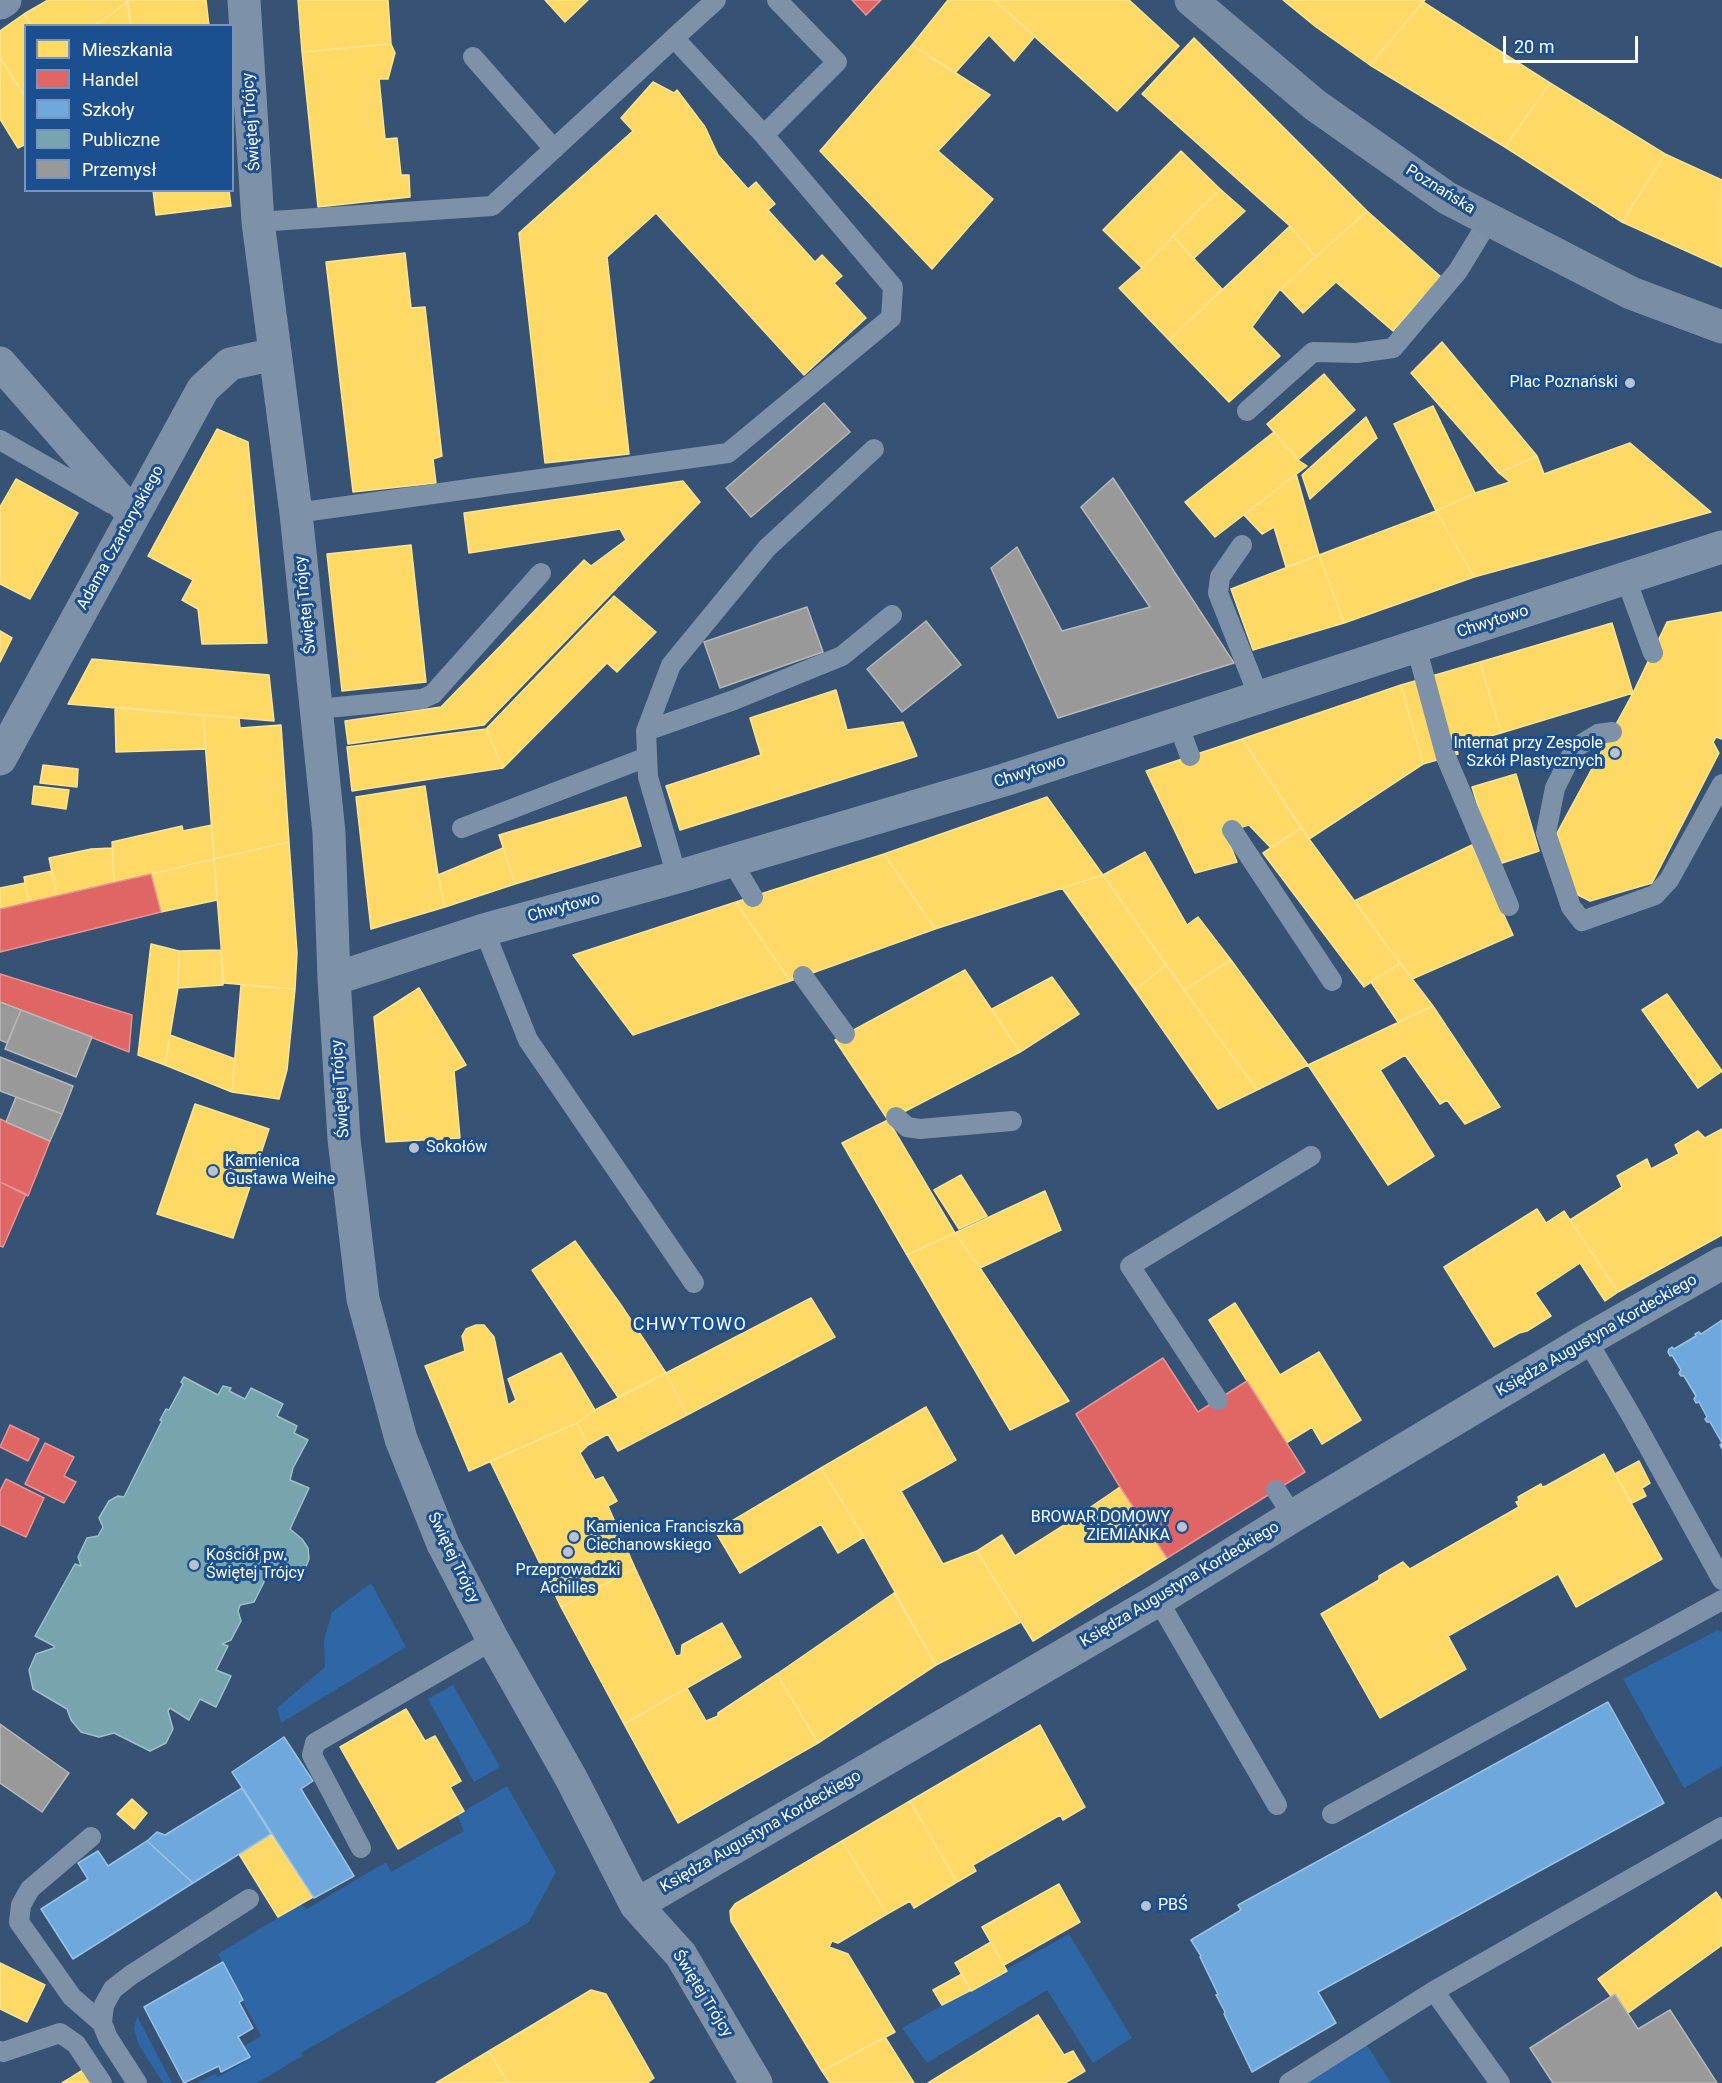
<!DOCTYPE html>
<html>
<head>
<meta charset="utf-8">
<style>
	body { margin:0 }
	#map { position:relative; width:1722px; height:2083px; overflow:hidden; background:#365274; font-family:Roboto,sans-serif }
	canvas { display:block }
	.legend { position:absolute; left:24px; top:24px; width:210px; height:168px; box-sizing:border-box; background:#1b4f8f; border:2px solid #7695bc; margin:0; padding:8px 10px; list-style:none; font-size:18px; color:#fff }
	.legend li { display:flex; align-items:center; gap:12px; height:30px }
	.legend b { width:30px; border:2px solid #7695bc }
	.scale { position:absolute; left:1503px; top:36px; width:135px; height:27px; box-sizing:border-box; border:3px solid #fff; border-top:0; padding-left:8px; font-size:18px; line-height:21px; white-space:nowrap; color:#fff; -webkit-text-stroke:4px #1b4f8f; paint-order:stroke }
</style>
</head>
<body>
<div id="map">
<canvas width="1722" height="2083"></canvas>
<ul class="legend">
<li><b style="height:16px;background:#ffd966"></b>Mieszkania</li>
<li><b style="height:16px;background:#e06666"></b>Handel</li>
<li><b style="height:16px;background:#6fa8dc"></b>Szkoły</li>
<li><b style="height:16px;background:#76a5af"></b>Publiczne</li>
<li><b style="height:16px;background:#999"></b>Przemysł</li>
</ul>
<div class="scale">20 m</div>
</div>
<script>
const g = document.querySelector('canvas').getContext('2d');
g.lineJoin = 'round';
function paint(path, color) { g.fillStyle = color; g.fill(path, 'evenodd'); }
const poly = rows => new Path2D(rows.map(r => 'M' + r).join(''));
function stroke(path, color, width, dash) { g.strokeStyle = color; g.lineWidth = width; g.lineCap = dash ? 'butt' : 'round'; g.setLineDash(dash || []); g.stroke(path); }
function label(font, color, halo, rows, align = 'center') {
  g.font = font + ' Roboto,sans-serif'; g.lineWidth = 6; g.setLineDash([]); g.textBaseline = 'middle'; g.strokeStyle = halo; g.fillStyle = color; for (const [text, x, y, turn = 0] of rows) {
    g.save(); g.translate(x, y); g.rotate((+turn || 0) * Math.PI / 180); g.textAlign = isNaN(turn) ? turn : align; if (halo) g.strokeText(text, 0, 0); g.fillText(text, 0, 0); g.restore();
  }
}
paint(poly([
	[371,1583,406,1647,281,1723,277,1708,325,1667,324,1640,332,1612],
	[1718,1630,1722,1632,1722,1766,1684,1788,1623,1679],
	[453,1685,500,1767,474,1782,428,1699],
	[507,1786,556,1872,529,1922,301,2053,302,2056,257,2083,197,2083,215,2074,218,2077,245,2062,239,2049,261,2036,218,1954,301,1904,307,1909,386,1862,391,1872,464,1831,457,1815],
	[1069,1934,1132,2038,1093,2063,1047,1990,927,2063,902,2028],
	[137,2016,172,2083,163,2083,139,2045,134,2029],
	[1365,2042,1391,2083,1305,2083]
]), '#2f66a5');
const homes = poly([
	[48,0,126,0,128,2,94,26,32,26,24,14,48,0],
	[126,0,206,0,209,26,131,26,126,0],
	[298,0,388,0,391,44,302,52,298,0],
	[545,0,588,0,565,22,545,0],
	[948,0,994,0,1035,36,1014,61,989,35,955,73,912,45,948,0],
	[994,0,1129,0,1179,46,1117,111,994,0],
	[1283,0,1425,0,1370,65,1316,27,1283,0],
	[128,2,131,26,94,26,128,2],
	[1423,2,1550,83,1505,147,1370,65,1423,2],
	[24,14,32,26,26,26,26,98,0,58,0,31,24,14],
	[1194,38,1367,211,1316,257,1290,226,1142,94,1194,38],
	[391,44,395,53,388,79,379,79,385,139,397,138,401,175,409,175,410,197,318,207,302,52,391,44],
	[912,45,990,95,938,151,993,199,932,269,820,151,912,45],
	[0,58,26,98,26,144,18,148,0,119,0,58],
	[653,82,674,93,677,90,705,127,718,155,748,189,756,182,775,204,768,210,815,262,822,255,842,276,834,283,866,318,804,375,656,213,607,257,629,454,545,463,519,233,633,131,621,118,653,82],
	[1550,83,1665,154,1622,222,1505,147,1550,83],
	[1181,151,1220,189,1142,268,1103,230,1181,151],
	[1665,154,1722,180,1722,267,1622,222,1665,154],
	[1220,189,1245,211,1193,259,1173,236,1220,189],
	[153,190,229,190,231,206,156,215,153,190],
	[1367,211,1441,277,1393,331,1336,282,1303,313,1280,289,1367,211],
	[1290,226,1316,257,1280,289,1252,327,1280,356,1229,402,1169,340,1290,226],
	[1173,236,1222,289,1169,340,1119,288,1142,268,1173,236],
	[405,253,411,308,425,307,442,456,433,459,436,483,353,492,326,262,405,253],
	[1442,342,1537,456,1499,473,1411,373,1442,342],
	[1324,374,1355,410,1298,460,1267,424,1324,374],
	[1433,406,1475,493,1436,511,1394,424,1433,406],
	[1366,417,1377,438,1310,499,1302,475,1366,417],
	[217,429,248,442,267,643,202,644,198,609,182,600,193,580,148,556,217,429],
	[1274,432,1298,460,1307,466,1215,537,1185,502,1274,432],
	[1630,443,1711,512,1474,577,1436,511,1475,493,1510,482,1499,473,1537,456,1544,474,1630,443],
	[1296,474,1319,555,1286,567,1274,527,1262,534,1244,515,1296,474],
	[16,479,78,513,30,599,0,584,0,507,16,479],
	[683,481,700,502,484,725,348,744,345,721,441,707,584,560,591,566,626,540,620,529,469,553,464,513,683,481],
	[1436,511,1474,577,1344,623,1319,555,1436,511],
	[411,545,426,682,342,691,327,554,411,545],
	[1319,555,1344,623,1253,650,1231,589,1319,555],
	[614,596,656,632,617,672,607,663,503,768,486,729,614,596],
	[1722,612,1722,739,1716,737,1713,742,1719,753,1652,883,1590,901,1570,891,1557,833,1633,693,1667,622,1722,612],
	[1612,623,1633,693,1501,733,1480,662,1612,623],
	[0,631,12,638,0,662,0,631],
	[92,659,269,675,274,721,68,704,92,659],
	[1480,662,1501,733,1456,746,1458,754,1423,764,1401,685,1480,662],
	[1401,685,1423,764,1309,839,1242,739,1401,685],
	[836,690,847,730,903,722,917,756,680,830,666,786,761,755,750,718,836,690],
	[115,707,203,715,206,749,116,752,115,707],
	[203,715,239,718,240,728,281,725,289,842,214,859,203,715],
	[486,729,503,768,352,791,347,747,486,729],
	[1242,739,1301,828,1271,848,1249,825,1225,832,1237,862,1195,873,1146,771,1242,739],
	[43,765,78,769,77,787,40,783,43,765],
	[1516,774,1539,851,1496,865,1472,787,1516,774],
	[34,786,69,790,66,809,32,804,34,786],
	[425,786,438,875,445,907,371,929,356,797,425,786],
	[626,797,641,846,515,884,499,835,626,797],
	[1047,797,1103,875,935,929,884,854,1047,797],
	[212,825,214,859,114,883,112,842,182,826,183,831,212,825],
	[1301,828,1400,963,1364,987,1263,853,1301,828],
	[289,842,297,953,295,989,224,983,214,859,289,842],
	[1472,845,1513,935,1412,979,1354,901,1472,845],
	[112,848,114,883,57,896,49,858,91,849,112,848],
	[503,848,515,884,445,907,438,875,503,848],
	[1145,852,1187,925,1198,917,1231,960,1184,990,1103,875,1145,852],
	[884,854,935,929,790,981,736,902,884,854],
	[214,859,217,900,161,912,151,874,214,859],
	[52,871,57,896,29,903,24,877,52,871],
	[1103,875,1166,965,1135,990,1062,888,1103,875],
	[25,883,29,903,0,909,0,888,25,883],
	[736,902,790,981,633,1035,573,955,736,902],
	[151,944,179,951,178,988,165,1065,138,1055,151,944],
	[221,950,223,985,178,988,179,951,221,950],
	[1231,960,1308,1065,1257,1090,1184,990,1231,960],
	[1400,963,1433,1006,1398,1022,1371,982,1400,963],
	[1166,965,1184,990,1257,1090,1218,1109,1135,990,1166,965],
	[965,970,1020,1052,888,1120,835,1040,965,970],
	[1052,977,1079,1014,1020,1052,992,1009,1052,977],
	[241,985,295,989,287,1070,279,1099,232,1092,241,985],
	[419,988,466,1065,454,1071,460,1138,386,1142,374,1017,419,988],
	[1667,994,1722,1071,1698,1088,1642,1010,1667,994],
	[1433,1006,1500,1107,1465,1124,1447,1100,1440,1104,1405,1055,1380,1070,1434,1156,1388,1185,1308,1065,1433,1006],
	[170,1035,235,1059,232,1092,165,1065,170,1035],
	[195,1104,269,1129,233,1238,157,1214,195,1104],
	[888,1120,955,1233,907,1255,842,1143,888,1120],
	[1722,1129,1722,1235,1618,1292,1570,1220,1622,1187,1617,1176,1647,1159,1651,1169,1679,1154,1675,1145,1698,1131,1705,1138,1722,1129],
	[961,1175,987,1216,959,1229,934,1190,961,1175],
	[1045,1191,1061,1230,980,1268,955,1233,1045,1191],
	[1537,1209,1546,1223,1564,1211,1618,1292,1605,1301,1580,1263,1535,1293,1551,1316,1527,1331,1519,1333,1494,1347,1444,1267,1537,1209],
	[955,1233,980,1268,1069,1401,1010,1430,907,1255,955,1233],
	[575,1241,621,1305,666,1373,618,1397,532,1270,575,1241],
	[811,1298,835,1337,687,1415,666,1373,811,1298],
	[1235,1303,1280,1375,1319,1352,1361,1420,1322,1444,1312,1427,1286,1443,1209,1320,1235,1303],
	[476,1325,484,1325,494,1337,508,1405,516,1400,508,1379,561,1353,595,1410,577,1423,469,1471,425,1366,465,1351,462,1336,466,1329,476,1325],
	[666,1373,687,1415,618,1451,608,1434,588,1445,577,1423,595,1410,666,1373],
	[926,1407,956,1460,901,1491,943,1564,977,1551,1021,1622,936,1665,864,1537,821,1468,926,1407],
	[577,1423,588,1445,580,1453,595,1480,603,1477,617,1501,608,1506,635,1568,561,1607,490,1461,577,1423],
	[1604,1454,1662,1559,1576,1607,1558,1574,1448,1636,1466,1669,1380,1718,1321,1614,1379,1580,1379,1576,1403,1562,1410,1569,1519,1507,1516,1502,1519,1501,1518,1497,1541,1484,1542,1487,1546,1486,1604,1454],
	[1639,1461,1650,1483,1642,1488,1646,1496,1632,1503,1615,1474,1639,1461],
	[821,1468,864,1537,838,1553,821,1524,740,1573,715,1531,821,1468],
	[1120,1487,1167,1558,1033,1641,977,1551,1002,1535,1015,1556,1066,1524,1120,1487],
	[635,1568,676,1656,681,1655,682,1645,722,1623,741,1657,624,1724,561,1607,635,1568],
	[894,1593,936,1665,818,1743,777,1674,894,1593],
	[777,1674,818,1743,678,1823,624,1724,687,1688,706,1721,718,1716,718,1713,777,1674],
	[406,1709,425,1741,435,1736,461,1781,450,1787,464,1811,398,1849,340,1747,406,1709],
	[1040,1725,1085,1807,1063,1820,1060,1815,973,1865,976,1871,957,1882,910,1801,1040,1725],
	[132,1799,147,1813,134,1829,117,1814,132,1799],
	[910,1801,957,1882,914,1908,910,1901,887,1914,842,1841,910,1801],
	[271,1834,313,1897,278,1917,239,1854,271,1834],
	[842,1841,887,1914,838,1943,832,1941,829,1947,848,1954,895,2032,822,2071,731,1921,730,1911,735,1904,842,1841],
	[1059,1884,1080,1922,1004,1965,982,1927,1059,1884],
	[1716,1892,1722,1901,1722,1945,1628,2013,1615,1994,1611,1996,1598,1979,1716,1892],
	[991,1942,1007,1971,971,1991,955,1963,991,1942],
	[0,1963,45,1985,27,2022,0,2009,0,1963],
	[962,1974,971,1990,942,2005,933,1990,962,1974],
	[591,1990,606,1994,654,2078,647,2083,508,2083,489,2051,591,1990],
	[1038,2015,1064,2055,1073,2051,1085,2071,1065,2083,928,2083,1038,2015],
	[885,2037,914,2083,830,2083,822,2071,885,2037],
	[489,2051,508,2083,436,2083,489,2051],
	[83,2070,91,2083,62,2083,83,2070]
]);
paint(homes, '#ffd966');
stroke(homes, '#ffe494', 1.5);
const shops = poly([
	[852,0,881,0,866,15,852,0],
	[151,874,161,912,0,952,0,909,151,874],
	[0,974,132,1015,129,1052,0,1002,0,974],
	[0,1119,50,1141,28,1196,0,1182,0,1119],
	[0,1182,26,1194,3,1247,0,1246,0,1182],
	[1163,1358,1198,1412,1247,1381,1305,1472,1167,1558,1120,1487,1076,1414,1163,1358],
	[10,1425,39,1439,28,1461,0,1447,10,1425],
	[45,1443,74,1457,64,1476,76,1482,64,1503,25,1484,45,1443],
	[6,1479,44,1498,26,1537,0,1525,0,1491,6,1479]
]);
paint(shops, '#e06666');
stroke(shops, '#e99494', 1.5);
const schools = poly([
	[1722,1320,1722,1449,1720,1445,1722,1443,1710,1422,1707,1422,1705,1419,1707,1417,1699,1402,1696,1403,1694,1399,1696,1396,1684,1376,1681,1376,1679,1373,1681,1370,1672,1355,1670,1356,1668,1352,1669,1349,1672,1347,1674,1349,1696,1336,1695,1334,1699,1332,1701,1334,1722,1320],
	[1608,1702,1664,1803,1318,1992,1336,2023,1252,2072,1224,2014,1225,2012,1216,1995,1218,1994,1200,1957,1201,1956,1191,1940,1241,1910,1238,1905,1608,1702],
	[284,1737,313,1781,301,1789,354,1876,314,1898,232,1772,284,1737],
	[242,1788,271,1834,193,1883,147,1841,157,1832,165,1835,242,1788],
	[147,1841,193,1883,73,1959,41,1909,88,1879,78,1863,98,1851,108,1866,147,1841],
	[223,1962,243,2000,239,2002,253,2028,238,2037,250,2057,221,2072,219,2066,184,2083,144,2007,223,1962]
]);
paint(schools, '#6fa8dc');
stroke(schools, '#9ac2e6', 1.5);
const public = poly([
	[184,1377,218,1395,223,1386,231,1388,229,1391,245,1399,251,1388,283,1404,277,1416,297,1426,294,1433,308,1440,293,1468,290,1480,309,1488,290,1529,302,1539,308,1548,309,1559,303,1574,295,1578,281,1577,264,1570,264,1582,254,1602,240,1605,238,1611,241,1621,231,1640,222,1644,228,1646,216,1670,231,1676,216,1707,200,1699,189,1720,170,1708,168,1711,173,1729,166,1743,150,1751,114,1733,99,1737,81,1732,71,1720,67,1709,33,1689,29,1670,36,1654,54,1648,54,1646,35,1636,75,1564,81,1566,78,1557,87,1538,98,1536,103,1527,99,1518,109,1501,118,1496,124,1497,162,1421,160,1420,166,1409,169,1410,183,1384,181,1382,184,1377]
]);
paint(public, '#76a5af');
stroke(public, '#9fc0c7', 1.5);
const industry = poly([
	[824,403,850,432,751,517,726,488,824,403],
	[1113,478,1234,663,1058,718,991,568,1017,547,1062,631,1150,607,1081,507,1113,478],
	[807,607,823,652,720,688,704,642,807,607],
	[926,621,961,665,902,712,867,669,926,621],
	[0,1002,21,1010,7,1043,0,1040,0,1002],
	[21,1010,92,1037,76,1077,5,1049,21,1010],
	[0,1057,73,1086,62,1114,0,1091,0,1057],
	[16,1097,62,1114,50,1141,6,1122,16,1097],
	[0,1724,69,1773,42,1812,0,1783,0,1724],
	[1615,1994,1638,2029,1670,2010,1717,2083,1553,2083,1530,2048,1615,1994]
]);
paint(industry, '#999');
stroke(industry, '#b8b8b8', 1.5);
stroke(poly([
	[674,38,716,0],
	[473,57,554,149],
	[764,135,837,62,777,0],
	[258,222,492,206,674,38,764,135,893,287,891,318,728,453,296,513],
	[1247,411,1313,352,1357,353,1393,348,1458,271,1489,220],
	[0,440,112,504],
	[1242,545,1220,577,1218,593,1259,697],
	[1626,579,1653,653],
	[1416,646,1446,757,1509,906],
	[316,709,422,699,433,694,541,573],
	[1178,724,1190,756],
	[646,731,734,700,842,656,892,615],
	[1612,732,1598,734,1575,748,1555,788,1546,833,1571,907,1582,921,1655,895,1669,880,1722,784],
	[462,828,647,757],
	[1232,830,1332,981],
	[731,860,753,897],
	[677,877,648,777,646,731,671,665,767,548,874,449],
	[484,930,528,1040,694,1283],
	[803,976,845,1034],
	[896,1117,907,1127,920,1129,1012,1121],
	[1587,1340,1632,1417,1722,1580],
	[1218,1400,1130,1266,1311,1156],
	[1276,1490,1293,1516],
	[1158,1600,1277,1805],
	[1332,1814,1722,1600],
	[91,1837,30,1889,21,1905,19,1922,72,1997,102,2023],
	[361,1848,312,1755,315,1743,493,1640],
	[1434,1991,1500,2083],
	[0,2051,3,2052,60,2033,76,2044,102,2083],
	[137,2083,108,2038,102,2023,104,2005,113,1989,131,1975,249,1899],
	[1289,2083,1434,1991,1722,1827]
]), '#7d92a8', 20);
stroke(poly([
	[244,0,258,222,296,513,329,833,334,979,344,1139,363,1299,401,1439,443,1544,493,1640,571,1778,636,1905,681,1955,756,2083],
	[0,3,5,0],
	[0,363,133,515],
	[0,759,203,389,230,364,274,354],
	[334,979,484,930,677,877,1004,780,1722,547],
	[636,1905,1158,1600,1293,1516,1587,1340,1722,1263]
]), '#7d92a8', 33);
stroke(poly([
	[1191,0,1315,105,1447,198,1631,293,1722,327]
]), '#798da4', 33);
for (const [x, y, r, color] of [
	[1630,383,6,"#b9c2ce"],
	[1615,753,6,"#b9c2ce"],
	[414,1148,6,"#b9c2ce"],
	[213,1171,6,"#b9c2ce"],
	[1182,1527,6,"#b9c2ce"],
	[574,1537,6,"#b9c2ce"],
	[568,1552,6,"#b9c2ce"],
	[194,1565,6,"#b9c2ce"],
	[1146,1906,6,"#b9c2ce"]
]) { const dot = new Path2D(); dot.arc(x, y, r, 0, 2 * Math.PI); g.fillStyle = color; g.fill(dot); stroke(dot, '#1b4f8f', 2); }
label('16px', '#fff', '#1b4f8f', [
	["Świętej Trójcy",252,122,-94],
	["Poznańska",1440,190,32],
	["Adama Czartoryskiego",121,538,-61],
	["Świętej Trójcy",306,605,-96],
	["Chwytowo",1493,622,-18],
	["Chwytowo",1030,772,-18],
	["Chwytowo",564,908,-15],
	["Świętej Trójcy",341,1089,-94],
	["Księdza Augustyna Kordeckiego",1597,1336,-30],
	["Świętej Trójcy",453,1558,64],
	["Księdza Augustyna Kordeckiego",1180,1585,-31],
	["Księdza Augustyna Kordeckiego",761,1832,-30],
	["Świętej Trójcy",702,1994,58]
]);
label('16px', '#fff', '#1b4f8f', [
	["Plac Poznański",1618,383,"right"],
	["Internat przy Zespole",1603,744,"right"],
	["Szkół Plastycznych",1603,762,"right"],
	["Sokołów",426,1148],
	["Kamienica",225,1162],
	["Gustawa Weihe",225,1180],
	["BROWAR DOMOWY",1170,1518,"right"],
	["ZIEMIANKA",1170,1536,"right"],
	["Kamienica Franciszka",586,1528],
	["Ciechanowskiego",586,1546],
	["Kościół pw.",206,1556],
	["Świętej Trójcy",206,1574],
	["Przeprowadzki",568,1571,"center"],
	["Achilles",568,1589,"center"],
	["PBŚ",1158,1906]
], 'left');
g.letterSpacing = '1.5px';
label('18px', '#fff', '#1b4f8f', [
	["CHWYTOWO",690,1325]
]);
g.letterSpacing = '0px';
</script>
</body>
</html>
